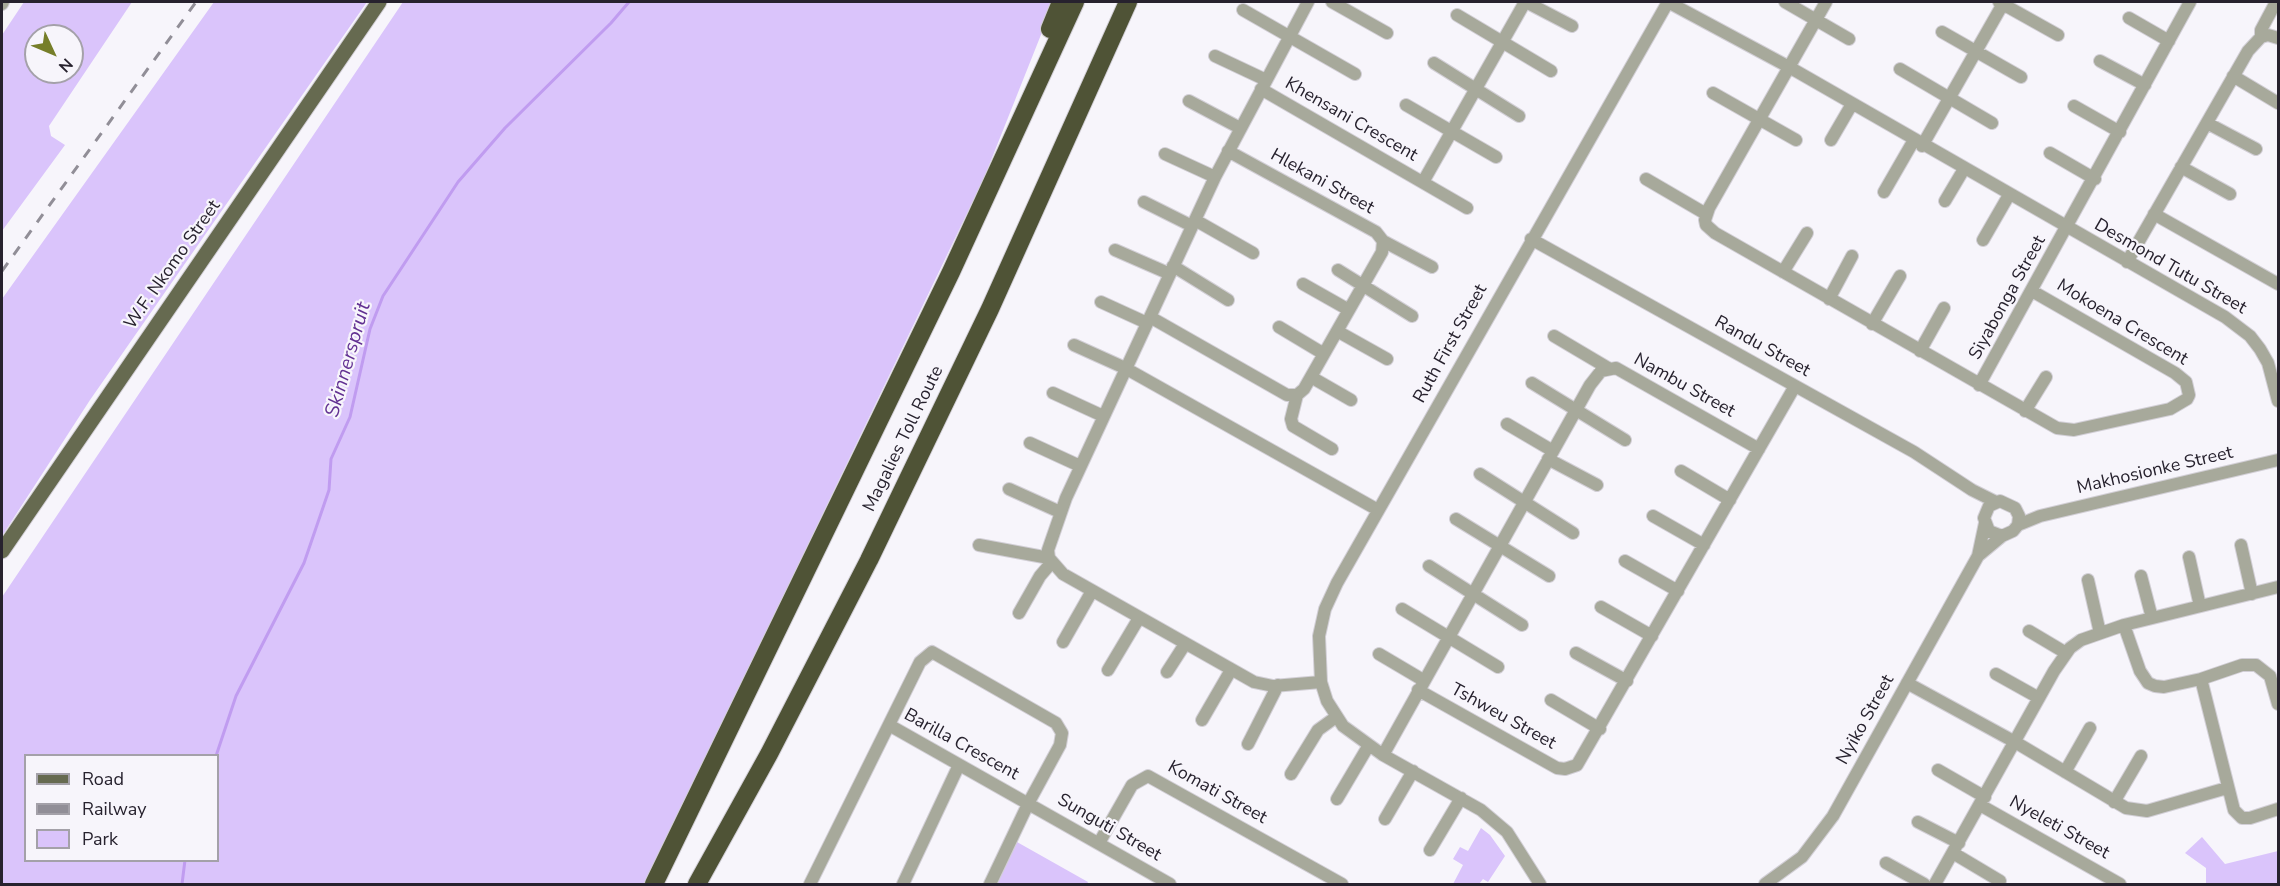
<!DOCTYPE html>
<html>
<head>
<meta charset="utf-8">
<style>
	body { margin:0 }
	#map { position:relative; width:2280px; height:886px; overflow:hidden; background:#f7f5fb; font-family:"Nunito Sans",sans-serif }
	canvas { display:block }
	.frame { position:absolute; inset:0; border:3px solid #27222e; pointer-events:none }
	.legend { position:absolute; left:24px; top:754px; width:195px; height:108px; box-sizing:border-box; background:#f7f5fb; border:2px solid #a4a1a9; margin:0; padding:8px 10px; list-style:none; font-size:18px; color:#27222e }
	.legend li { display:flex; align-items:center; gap:12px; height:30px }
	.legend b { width:30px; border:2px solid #a4a1a9 }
	.north { position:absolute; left:24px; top:24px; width:60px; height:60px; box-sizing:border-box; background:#f7f5fb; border:2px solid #a4a1a9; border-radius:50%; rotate:134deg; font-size:16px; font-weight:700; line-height:24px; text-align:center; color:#27222e }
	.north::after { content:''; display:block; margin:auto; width:21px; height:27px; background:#767e29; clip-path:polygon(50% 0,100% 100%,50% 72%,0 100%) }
</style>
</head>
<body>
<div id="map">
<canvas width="2280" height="886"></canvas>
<div class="frame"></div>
<ul class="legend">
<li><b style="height:8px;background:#666a50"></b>Road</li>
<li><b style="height:8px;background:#918e97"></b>Railway</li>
<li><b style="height:16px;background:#dac4fb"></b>Park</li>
</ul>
<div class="north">N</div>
</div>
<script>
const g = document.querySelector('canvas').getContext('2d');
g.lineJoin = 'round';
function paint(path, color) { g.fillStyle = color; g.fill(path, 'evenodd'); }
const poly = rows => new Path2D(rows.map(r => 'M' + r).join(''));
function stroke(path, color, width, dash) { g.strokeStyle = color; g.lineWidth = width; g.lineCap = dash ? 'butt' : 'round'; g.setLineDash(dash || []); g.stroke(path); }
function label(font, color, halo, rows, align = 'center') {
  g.font = font + ' "Nunito Sans",sans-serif'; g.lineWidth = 4.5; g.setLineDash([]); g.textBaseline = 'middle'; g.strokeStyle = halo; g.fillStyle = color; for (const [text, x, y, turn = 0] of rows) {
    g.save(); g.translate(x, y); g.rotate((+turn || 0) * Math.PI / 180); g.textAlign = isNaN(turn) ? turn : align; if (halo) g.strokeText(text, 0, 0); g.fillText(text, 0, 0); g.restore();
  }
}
paint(poly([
	[24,2,132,2,49,126,51,136,65,145,2,231,2,35],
	[36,36,72,36,72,72,36,72],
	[214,2,367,2,90,400,2,536,2,299],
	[403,2,1054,2,984,178,645,884,2,884,2,597],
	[26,756,218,756,218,860,26,860],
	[1481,828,1490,835,1505,856,1488,882,1483,879,1479,884,1453,884,1463,865,1453,859,1460,847,1468,851],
	[2202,837,2225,864,2278,851,2278,884,2206,884,2206,868,2185,853],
	[1017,842,1088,882,1087,884,996,884]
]), '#dac4fb');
stroke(poly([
	[216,756,236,696,304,563,329,490,331,459,350,417,370,329,383,296,458,182,505,128,611,23,629,2],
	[182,884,185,860]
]), '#c09cf0', 3);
const minor = poly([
	[1308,2,1215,177,1066,498,1048,550,1049,558,1063,574,1254,682,1273,686,1321,682],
	[1332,2,1387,33],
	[1526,2,1572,26],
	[1668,2,1789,67,2225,317,2250,336,2260,349,2268,363,2278,401],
	[1785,2,1849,39],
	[1826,2,1709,208,1705,220,1706,225,1715,233,2057,428,2074,430,2170,409,2187,399,2189,395,2186,382,2175,373,2032,291],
	[1999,2,2058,35],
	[2,4,3,2],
	[1243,10,1355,74],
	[1457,15,1551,71],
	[2129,18,2169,41],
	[1942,32,2021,77],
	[2261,37,2268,35,2278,38],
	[1215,56,1266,80],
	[2100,61,2145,85],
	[1434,63,1519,116],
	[1900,69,1992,123],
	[2233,76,2278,103],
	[1261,89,1467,208],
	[1713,93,1796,140],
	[1189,101,1240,128],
	[1406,105,1496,157],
	[2074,106,2120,132],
	[2207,123,2256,149],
	[1831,140,1852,104],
	[1922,146,2004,2],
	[2050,153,2095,179],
	[1165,154,1215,177],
	[2181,167,2230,194],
	[1646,179,1706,214],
	[1423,182,1525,2],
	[1884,192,1914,140],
	[1945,201,1964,169],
	[1144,202,1192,226],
	[2154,214,2278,284],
	[1195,220,1253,253],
	[1531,239,1914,452,1972,490,1996,502],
	[1983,240,2009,195],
	[1383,241,1432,267],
	[1115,250,1170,274],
	[2127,262,2248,51,2261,37,2261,30,2276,2],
	[1173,266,1228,300],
	[1338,270,1412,316],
	[1783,272,1807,233],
	[1303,284,1349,310],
	[1829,299,1852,256],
	[1101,302,1147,323],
	[1150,317,1287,395,1297,395,1304,389,1382,252,1383,241,1376,232,1228,151],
	[1872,324,1900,276],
	[1279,327,1324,354],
	[1337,331,1387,359],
	[1554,336,1608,368],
	[1074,345,1125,368,1378,510],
	[1920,351,1944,308],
	[1311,377,1351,400],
	[1532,383,1625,440],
	[1979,385,2190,2],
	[1053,393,1103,416],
	[1297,395,1291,419,1293,426,1332,449],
	[2025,411,2046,377],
	[1507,424,1553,451],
	[1030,443,1080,466],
	[1548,459,1597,485],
	[1681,471,1730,500],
	[1480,474,1573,533],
	[1009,489,1060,512],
	[1653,516,1704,545],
	[1456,519,1549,576],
	[2018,525,2040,516,2278,460],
	[979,545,1049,558],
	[2241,545,2252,594],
	[1978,556,2002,536,2013,531,2018,525,2019,516,2015,508,2000,501,1989,506,1984,518,1989,531,2002,536],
	[2189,557,2200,606],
	[1625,561,1678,591],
	[1429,566,1522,625],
	[2141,576,2152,618],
	[2088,580,2100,633],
	[1601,607,1652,636],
	[1402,609,1498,667],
	[1019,613,1040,576,1052,562],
	[2124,625,2140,671,2148,683,2155,686,2164,687,2201,679,2242,665,2256,665,2270,676,2278,704],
	[2029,631,2066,653],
	[1063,642,1092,591],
	[1576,653,1627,681],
	[1379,654,1423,680],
	[1108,670,1139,618],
	[1167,672,1185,644],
	[1996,674,2039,698],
	[2201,679,2234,810,2242,818,2250,818,2278,809],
	[1907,683,2015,742,2126,808,2147,811,2227,788],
	[1418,690,1557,768,1565,769,1577,765,1795,386],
	[1551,700,1600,729],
	[1202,720,1231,670],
	[889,725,1170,884],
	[1248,744,1278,685],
	[1383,755,1590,385,1601,371,1616,368,1759,449],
	[1938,770,1985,797],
	[2065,772,2090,728],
	[1291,774,1318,730,1336,717],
	[1337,799,1369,745],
	[2114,802,2141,756],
	[1980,805,2120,884],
	[1385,819,1413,771],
	[1918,822,1959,843],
	[1099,843,1132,785,1148,776,1342,884],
	[1430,850,1461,798],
	[1953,853,2000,881],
	[1886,863,1924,884],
	[810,884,920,662,932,652,1056,723,1062,733,1060,745,1029,802,990,884],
	[903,884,959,765],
	[1540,884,1507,832,1481,810,1383,755,1343,726,1327,701,1321,682,1319,636,1325,609,1337,583,1668,2],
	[1765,884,1802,857,1833,816,1978,556,1985,523],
	[1935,884,2054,671,2070,648,2081,640,2124,625,2278,587]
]);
const major = poly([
	[2,551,379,2]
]);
const highway = poly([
	[1050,29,1061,2],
	[654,884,951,272,1075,2],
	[697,884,769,754,869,560,990,309,1128,2]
]);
stroke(minor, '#d2cfd6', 14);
stroke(major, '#d2cfd6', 17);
stroke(highway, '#d2cfd6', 20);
stroke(minor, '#a7a99b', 12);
stroke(major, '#666a50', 15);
stroke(highway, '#4f5336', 18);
stroke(poly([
	[2,271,196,2]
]), '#918e97', 3, [10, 10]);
label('18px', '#27222e', '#f7f5fb', [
	["Khensani Crescent",1351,120,30],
	["Hlekani Street",1322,182,29],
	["W.F. Nkomo Street",173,265,-55],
	["Desmond Tutu Street",2170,267,30],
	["Siyabonga Street",2008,298,-61],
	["Mokoena Crescent",2122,323,31],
	["Ruth First Street",1451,344,-61],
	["Randu Street",1762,347,29],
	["Nambu Street",1684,386,29],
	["Magalies Toll Route",904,439,-64],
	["Makhosionke Street",2155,471,-13],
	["Tshweu Street",1503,717,29],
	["Nyiko Street",1866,720,-61],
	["Barilla Crescent",961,745,29],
	["Komati Street",1217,793,29],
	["Sunguti Street",1109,828,30],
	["Nyeleti Street",2059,828,29]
]);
label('italic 20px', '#623192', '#f7f5fb', [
	["Skinnerspruit",349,360,-74]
]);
</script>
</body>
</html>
